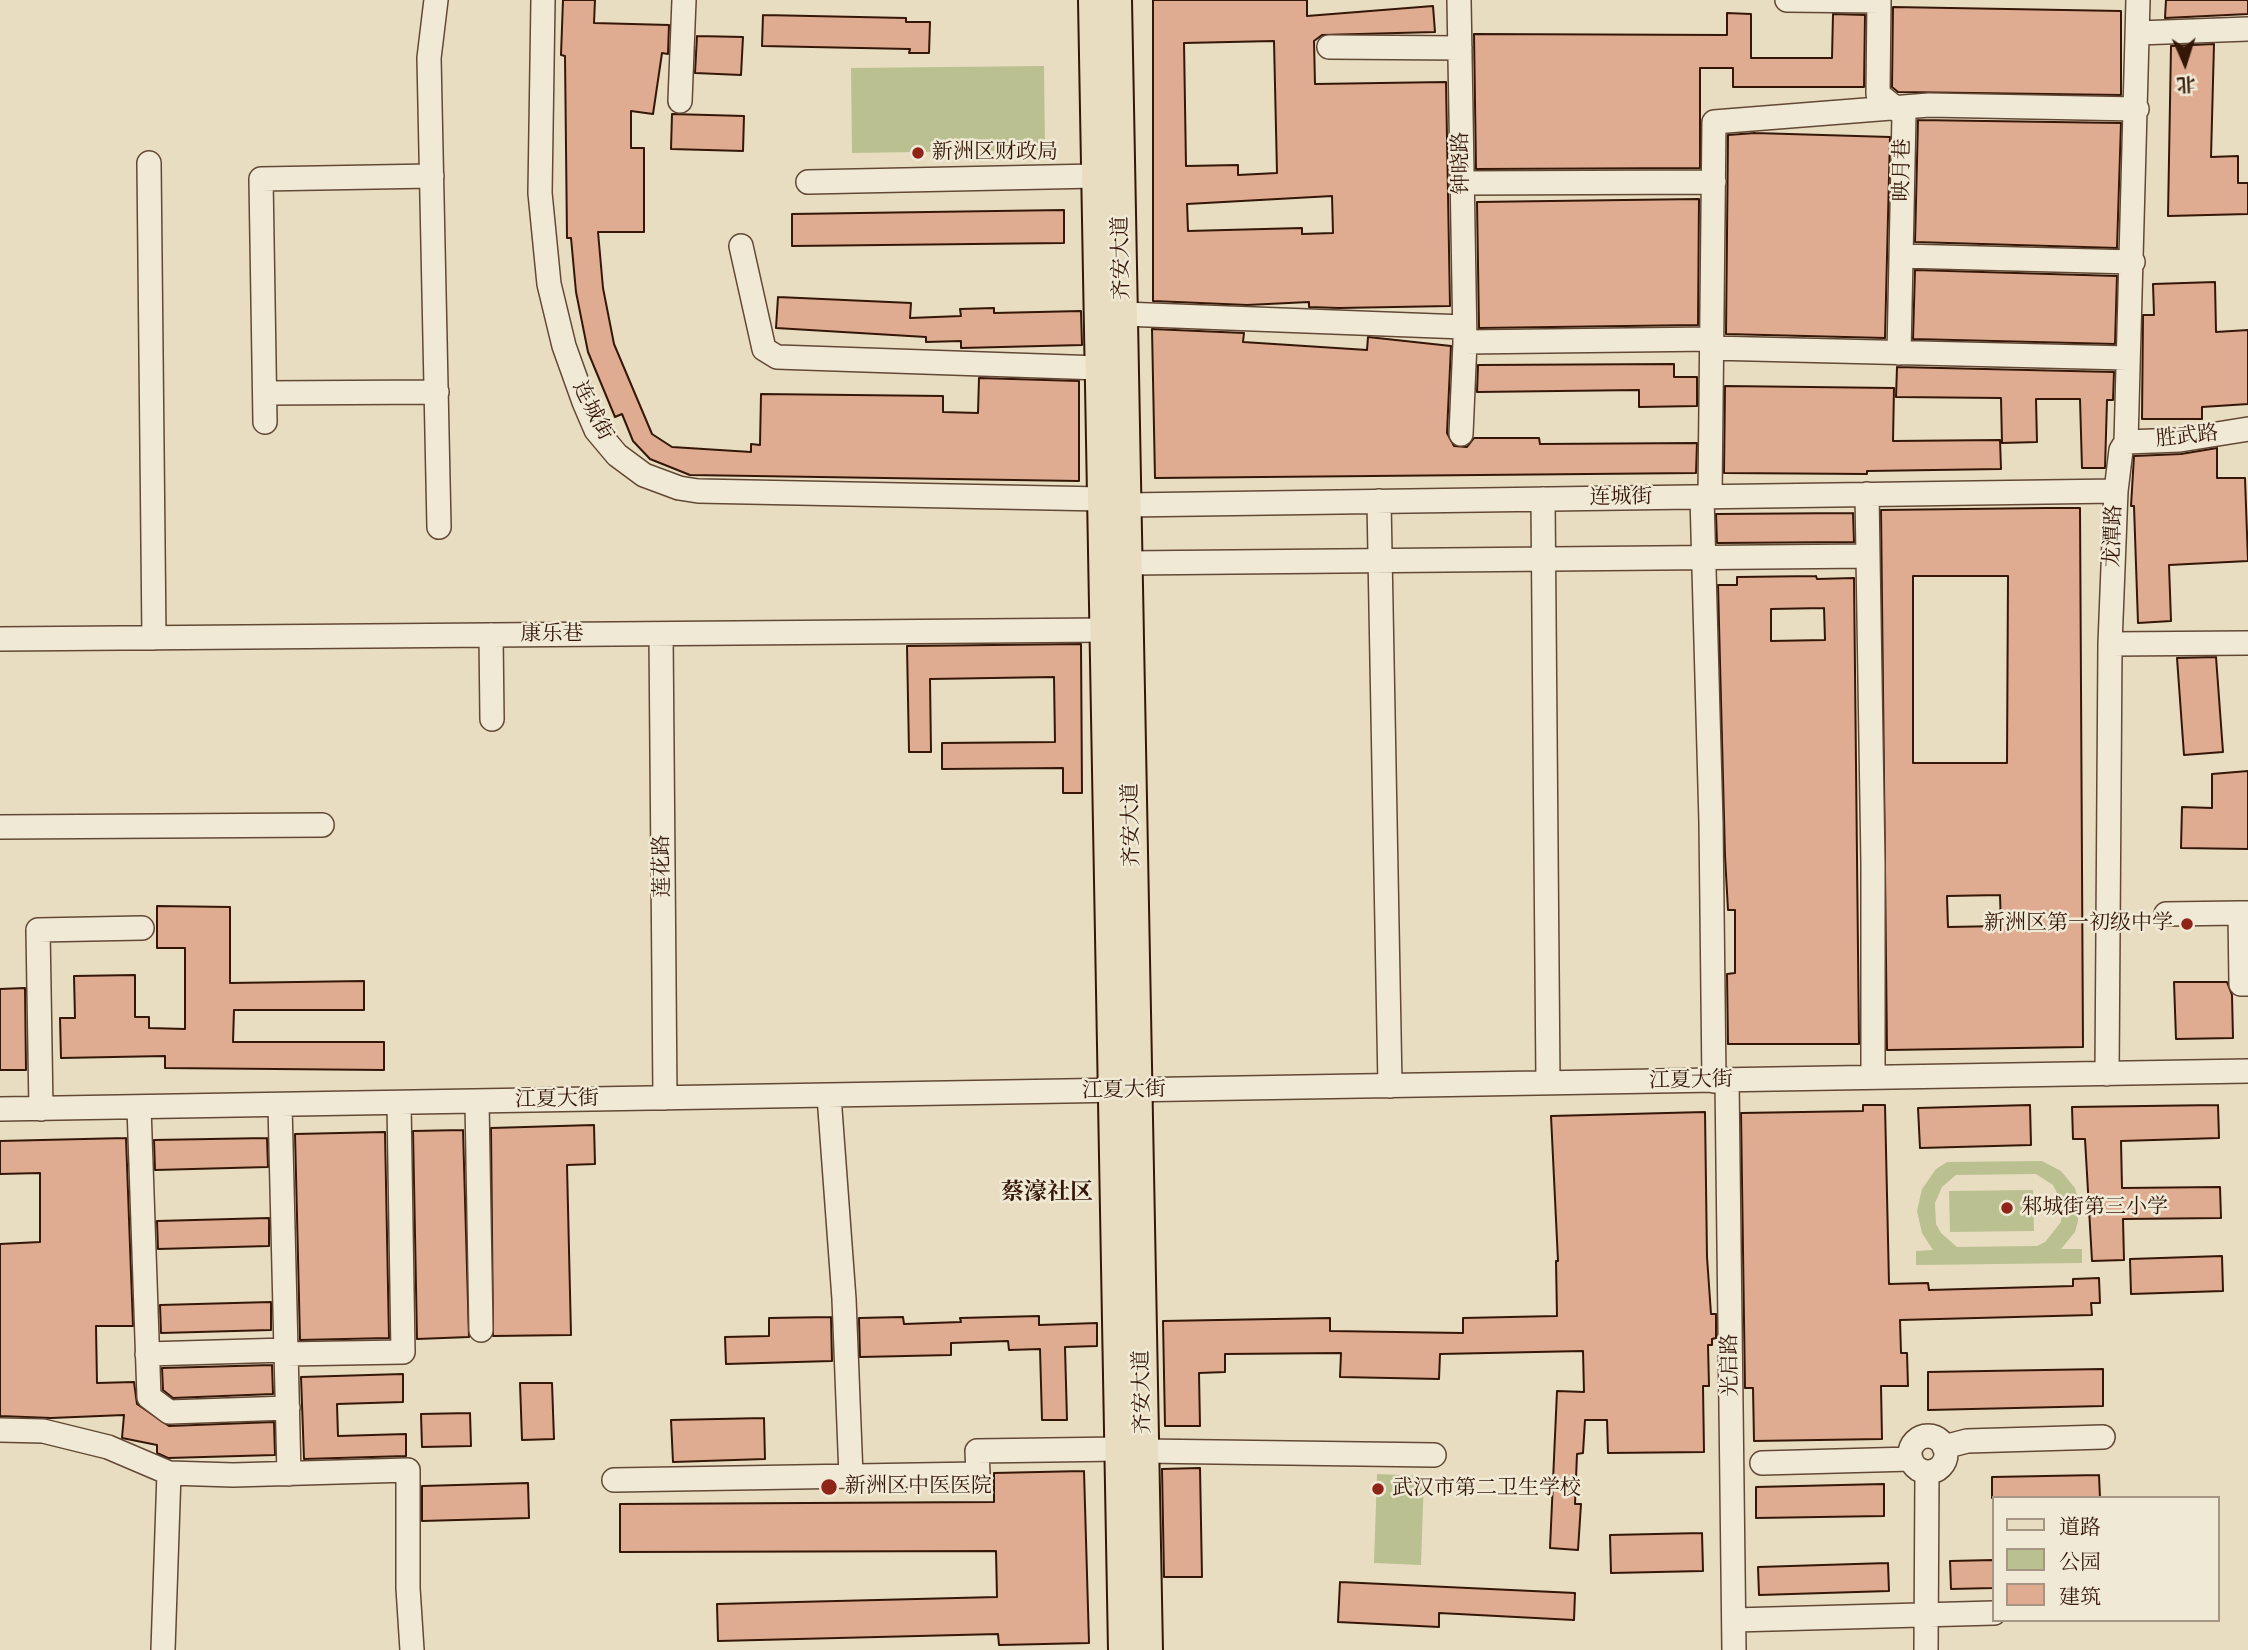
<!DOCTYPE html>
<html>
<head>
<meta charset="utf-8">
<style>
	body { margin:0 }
	#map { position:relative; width:2248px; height:1650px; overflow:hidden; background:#e8ddc0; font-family:"IM FELL French Canon","Noto Serif SC",serif }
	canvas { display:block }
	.legend { position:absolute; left:1992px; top:1496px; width:228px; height:126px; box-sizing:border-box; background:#f0e9d6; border:2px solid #a59583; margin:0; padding:9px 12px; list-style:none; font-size:21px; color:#351707 }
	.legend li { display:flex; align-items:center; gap:14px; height:35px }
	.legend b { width:35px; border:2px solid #a59583 }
	.north { position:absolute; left:2150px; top:28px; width:70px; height:70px; -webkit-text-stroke:5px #f0e9d6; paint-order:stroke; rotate:177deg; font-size:19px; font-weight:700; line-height:28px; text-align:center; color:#351707 }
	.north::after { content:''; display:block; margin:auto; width:24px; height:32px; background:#351707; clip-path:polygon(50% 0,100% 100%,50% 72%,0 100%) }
</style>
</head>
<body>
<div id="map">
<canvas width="2248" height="1650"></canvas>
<ul class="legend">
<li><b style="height:9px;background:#e8ddc0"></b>道路</li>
<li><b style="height:19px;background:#bac090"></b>公园</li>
<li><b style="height:19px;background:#dfac92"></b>建筑</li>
</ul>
<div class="north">北</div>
</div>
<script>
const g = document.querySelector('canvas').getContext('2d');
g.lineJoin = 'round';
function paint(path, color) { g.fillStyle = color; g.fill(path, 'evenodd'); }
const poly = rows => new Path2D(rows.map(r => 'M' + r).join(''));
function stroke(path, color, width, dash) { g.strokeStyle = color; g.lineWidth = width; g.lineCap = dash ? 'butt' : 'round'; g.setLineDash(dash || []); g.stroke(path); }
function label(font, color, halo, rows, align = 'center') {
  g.font = font + ' "IM FELL French Canon","Noto Serif SC",serif'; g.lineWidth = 5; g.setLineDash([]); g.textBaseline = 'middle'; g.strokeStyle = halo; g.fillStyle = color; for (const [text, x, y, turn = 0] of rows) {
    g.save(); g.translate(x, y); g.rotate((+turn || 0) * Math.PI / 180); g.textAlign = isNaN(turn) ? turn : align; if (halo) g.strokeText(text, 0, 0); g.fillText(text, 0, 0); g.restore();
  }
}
paint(poly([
	[1044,66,1045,150,852,153,851,68],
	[2042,1161,2061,1171,2075,1188,2078,1199,2078,1221,2075,1232,2061,1249,2082,1249,2082,1263,1916,1265,1916,1251,1933,1250,1922,1233,1917,1211,1922,1189,1936,1169,1947,1162],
	[2036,1174,2053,1185,2062,1203,2061,1222,2045,1242,2037,1246,1957,1247,1941,1233,1936,1224,1935,1203,1942,1187,1956,1175],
	[2033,1190,2034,1231,1950,1232,1949,1191],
	[1377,1474,1424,1476,1421,1565,1374,1563]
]), '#bac090');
const building = poly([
	[563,0,595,0,594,23,669,25,668,54,662,53,653,114,631,111,631,148,644,148,644,232,598,232,603,288,614,344,652,434,672,447,751,452,751,444,760,445,761,394,943,396,943,412,978,413,979,378,1079,381,1079,481,690,475,650,459,633,441,622,414,615,417,588,352,576,292,571,238,567,238,565,56,561,55,563,0],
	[1153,0,1307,0,1307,16,1433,6,1435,32,1322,35,1314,41,1315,84,1446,82,1450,306,1339,308,1309,307,1309,302,1247,305,1153,301,1153,0],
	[1274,41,1277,173,1238,175,1238,165,1186,166,1184,43,1274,41],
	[1332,196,1333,233,1302,234,1302,228,1188,231,1187,204,1332,196],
	[2166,0,2248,0,2248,14,2165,18,2166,0],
	[1893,7,2121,11,2121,95,1898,92,1892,87,1893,7],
	[1727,13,1751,14,1751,58,1832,58,1833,14,1865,15,1864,87,1733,87,1733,68,1700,68,1700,168,1476,169,1474,34,1727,35,1727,13],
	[763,15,906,18,906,22,930,22,929,53,909,53,910,49,762,46,763,15],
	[697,36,743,37,741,75,695,73,697,36],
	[2214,44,2211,157,2238,156,2238,183,2248,183,2248,214,2168,216,2171,46,2214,44],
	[672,114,744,116,743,151,671,149,672,114],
	[1918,120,2121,123,2117,248,1915,242,1918,120],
	[1755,133,1890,137,1885,338,1726,334,1728,135,1755,133],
	[1699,199,1698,325,1479,328,1477,202,1699,199],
	[1064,210,1064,243,792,246,792,214,1064,210],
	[1915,270,2117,276,2115,344,1913,339,1915,270],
	[2215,282,2216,332,2248,330,2248,404,2202,407,2202,419,2142,419,2143,315,2154,315,2153,284,2215,282],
	[778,297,911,303,910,318,961,316,960,309,994,308,994,313,1081,311,1082,345,961,348,961,341,926,342,926,337,776,328,778,297],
	[1152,329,1244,333,1243,342,1367,350,1368,337,1451,346,1447,433,1454,446,1467,447,1474,438,1539,438,1540,444,1697,443,1696,473,1155,478,1152,329],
	[1674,364,1674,377,1697,377,1697,406,1639,407,1639,390,1477,392,1478,365,1674,364],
	[1897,367,2114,372,2113,400,2107,400,2105,468,2082,468,2080,399,2036,399,2037,442,2002,443,2001,398,1896,397,1897,367],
	[1725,386,1894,388,1893,441,2000,440,2001,469,1867,471,1867,474,1724,473,1725,386],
	[2217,448,2217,478,2245,478,2248,561,2169,565,2171,621,2138,623,2134,506,2131,506,2134,456,2181,454,2217,448],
	[2047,508,2080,508,2083,1047,1887,1050,1881,510,2047,508],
	[1913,576,2008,576,2007,763,1913,763,1913,576],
	[2000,895,2001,926,1948,927,1947,896,2000,895],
	[1853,513,1854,542,1717,543,1716,514,1853,513],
	[1816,576,1817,579,1854,578,1859,1044,1728,1044,1727,974,1735,973,1735,910,1728,910,1725,856,1718,585,1737,585,1737,577,1816,576],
	[1824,608,1825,640,1771,641,1771,609,1824,608],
	[1081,644,1082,793,1063,793,1063,768,942,769,942,743,1055,742,1054,677,930,679,931,752,909,752,907,646,1081,644],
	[2216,657,2223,752,2184,755,2177,658,2216,657],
	[2248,771,2248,849,2181,848,2182,807,2212,808,2212,774,2248,771],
	[157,906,230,907,230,983,364,981,364,1010,234,1010,233,1042,384,1042,384,1070,165,1068,165,1056,61,1058,60,1018,75,1018,74,976,135,975,135,1017,149,1017,149,1028,185,1029,185,948,157,948,157,906],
	[2174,982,2227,982,2232,995,2233,1038,2176,1039,2174,982],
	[25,988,26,1070,0,1070,0,989,25,988],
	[1863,1105,1885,1105,1889,1284,1928,1283,1929,1290,2073,1286,2073,1279,2099,1278,2100,1303,2091,1303,2092,1315,1900,1320,1901,1353,1907,1353,1908,1386,1881,1386,1882,1439,1754,1441,1753,1388,1745,1388,1741,1113,1863,1111,1863,1105],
	[2030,1105,2031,1145,1920,1148,1918,1108,2030,1105],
	[2218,1105,2219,1138,2121,1141,2122,1188,2220,1187,2221,1218,2123,1219,2124,1260,2092,1261,2085,1139,2073,1139,2072,1107,2218,1105],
	[1705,1112,1707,1257,1711,1314,1716,1314,1716,1338,1712,1339,1712,1345,1708,1345,1709,1386,1703,1386,1704,1452,1608,1453,1607,1420,1585,1420,1583,1453,1577,1454,1575,1504,1581,1504,1578,1550,1550,1548,1557,1391,1584,1392,1583,1351,1440,1354,1439,1379,1340,1377,1341,1353,1225,1354,1225,1372,1199,1373,1200,1426,1165,1426,1163,1321,1330,1318,1330,1331,1463,1333,1463,1318,1557,1316,1556,1261,1558,1261,1551,1116,1705,1112],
	[594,1125,595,1164,567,1165,571,1335,493,1336,491,1128,594,1125],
	[463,1130,469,1337,417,1339,413,1131,463,1130],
	[385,1132,389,1338,300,1340,295,1134,385,1132],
	[126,1138,133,1326,96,1326,97,1383,134,1382,137,1404,169,1426,274,1422,275,1455,168,1458,157,1453,157,1445,122,1438,124,1415,51,1418,0,1416,0,1244,40,1242,40,1173,0,1174,0,1141,126,1138],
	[267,1138,268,1167,155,1170,154,1140,267,1138],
	[269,1218,269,1246,158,1249,157,1221,269,1218],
	[2222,1256,2223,1291,2131,1294,2130,1259,2222,1256],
	[271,1302,271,1330,161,1333,160,1305,271,1302],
	[1039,1316,1039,1325,1097,1323,1097,1346,1065,1347,1067,1420,1042,1420,1040,1349,1009,1350,1008,1341,951,1343,951,1355,860,1357,859,1318,903,1317,904,1324,961,1322,960,1318,1039,1316],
	[831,1317,832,1361,726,1364,725,1337,769,1336,769,1318,831,1317],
	[272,1365,273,1394,173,1398,163,1390,162,1368,272,1365],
	[2103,1369,2103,1406,1928,1410,1928,1372,2103,1369],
	[403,1374,403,1402,337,1404,338,1436,406,1434,406,1456,304,1459,301,1377,403,1374],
	[520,1383,552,1383,554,1439,522,1440,520,1383],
	[470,1413,471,1446,422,1447,421,1414,470,1413],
	[764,1418,765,1459,673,1462,671,1420,764,1418],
	[1200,1468,1202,1577,1164,1577,1162,1469,1200,1468],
	[1084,1471,1089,1643,999,1645,998,1634,718,1641,717,1604,997,1597,996,1551,620,1552,620,1504,994,1502,994,1473,1084,1471],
	[2099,1475,2100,1498,1992,1498,1992,1477,2099,1475],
	[528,1483,529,1518,422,1521,422,1486,528,1483],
	[1884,1484,1884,1516,1756,1518,1756,1487,1884,1484],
	[1702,1533,1703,1571,1611,1573,1610,1535,1702,1533],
	[1994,1560,1994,1588,1951,1589,1950,1561,1994,1560],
	[1888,1563,1889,1591,1759,1595,1758,1567,1888,1563],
	[1340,1582,1575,1593,1574,1620,1439,1613,1439,1627,1338,1622,1340,1582]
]);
paint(building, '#dfac92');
stroke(building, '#351707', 2);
const minor = poly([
	[436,0,429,58,439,527],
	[543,0,540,193,549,284,564,346,584,402,596,430,617,455,644,475,679,488,698,491,1102,499],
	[1459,0,1465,342,1461,434],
	[1787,0,1879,1],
	[1879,0,1878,94,1904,115,1899,353],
	[2138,33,2248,29],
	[1329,47,1460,48],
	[680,101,684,0],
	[149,163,154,638],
	[808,182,1096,176],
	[1462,183,1714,182],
	[741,246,764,349,777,357,1100,368],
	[1901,256,2133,262],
	[1123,314,1464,327],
	[1465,342,1712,339],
	[1711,348,2127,358],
	[265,393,437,392],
	[265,422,261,179,432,176],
	[2126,442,2180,440,2248,429],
	[1867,494,1873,864,1873,1077],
	[1702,497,1711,823,1714,1081],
	[1710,497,1714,122,1929,105,2137,109],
	[1543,499,1548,1083],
	[1379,501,1390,1086],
	[1127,505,2116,491],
	[1128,563,1868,556],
	[661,634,665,1098],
	[491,635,492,719],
	[0,639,1105,630],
	[2110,644,2248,643],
	[0,827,322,825],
	[2248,913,2240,913,2241,984,2248,984],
	[2166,914,2240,913],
	[2107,1074,2110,644,2116,491,2121,450,2126,442,2138,0],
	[1727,1080,1734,1650],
	[829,1096,844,1299,851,1476],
	[477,1102,481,1330],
	[280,1105,289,1474],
	[139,1107,149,1397,169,1412,288,1408],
	[0,1109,2248,1071],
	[41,1109,38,930,142,928],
	[147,1354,286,1350],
	[286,1354,403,1352,399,1103],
	[0,1430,43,1431,108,1447,169,1473,233,1475,408,1470,408,1588,412,1650],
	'1910 1454a18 18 0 1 1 36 0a18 18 0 1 1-36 0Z',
	[1944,1447,1967,1441,2103,1437],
	[1144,1451,1434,1455],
	[1762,1463,1911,1459],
	[614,1480,978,1474,977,1451,1120,1449],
	[1734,1620,1994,1613],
	[163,1650,169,1473],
	[1926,1650,1927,1472]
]);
const major = poly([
	[1093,0,1123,1650],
	[1117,0,1148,1650]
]);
stroke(minor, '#624835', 26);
stroke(major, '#351707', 32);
stroke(minor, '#f0e9d6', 23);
stroke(major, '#e8ddc0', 28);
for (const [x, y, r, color] of [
	[918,153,7,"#8f2418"],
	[2187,924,7,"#8f2418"],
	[2007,1208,7,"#8f2418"],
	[829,1487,9,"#8f2418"],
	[1378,1489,7,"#8f2418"]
]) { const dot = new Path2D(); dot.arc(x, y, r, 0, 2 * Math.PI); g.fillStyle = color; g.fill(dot); stroke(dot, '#f0e9d6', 2.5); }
label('21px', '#351707', '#f0e9d6', [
	["新洲区财政局",932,153],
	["新洲区第一初级中学",2173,924,"right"],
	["邾城街第三小学",2021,1208],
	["新洲区中医医院",845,1487],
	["武汉市第二卫生学校",1392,1489]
], 'left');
label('21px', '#351707', '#f0e9d6', [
	["钟晓路",1462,163,-91],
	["映月巷",1903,170,-89],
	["齐安大道",1122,258,-91],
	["连城街",592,411,63],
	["胜武路",2187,437,-6],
	["连城街",1621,498,-1],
	["龙潭路",2114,536,-88],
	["康乐巷",552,635],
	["齐安大道",1132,825,-91],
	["莲花路",663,866,-91],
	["江夏大街",1691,1081,-1],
	["江夏大街",1124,1091,-1],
	["江夏大街",557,1100,-1],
	["光启路",1731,1365,-91],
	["齐安大道",1143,1392,-91]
]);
label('bold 23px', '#351707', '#f0e9d6', [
	["蔡濠社区",1047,1193]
]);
</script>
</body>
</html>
